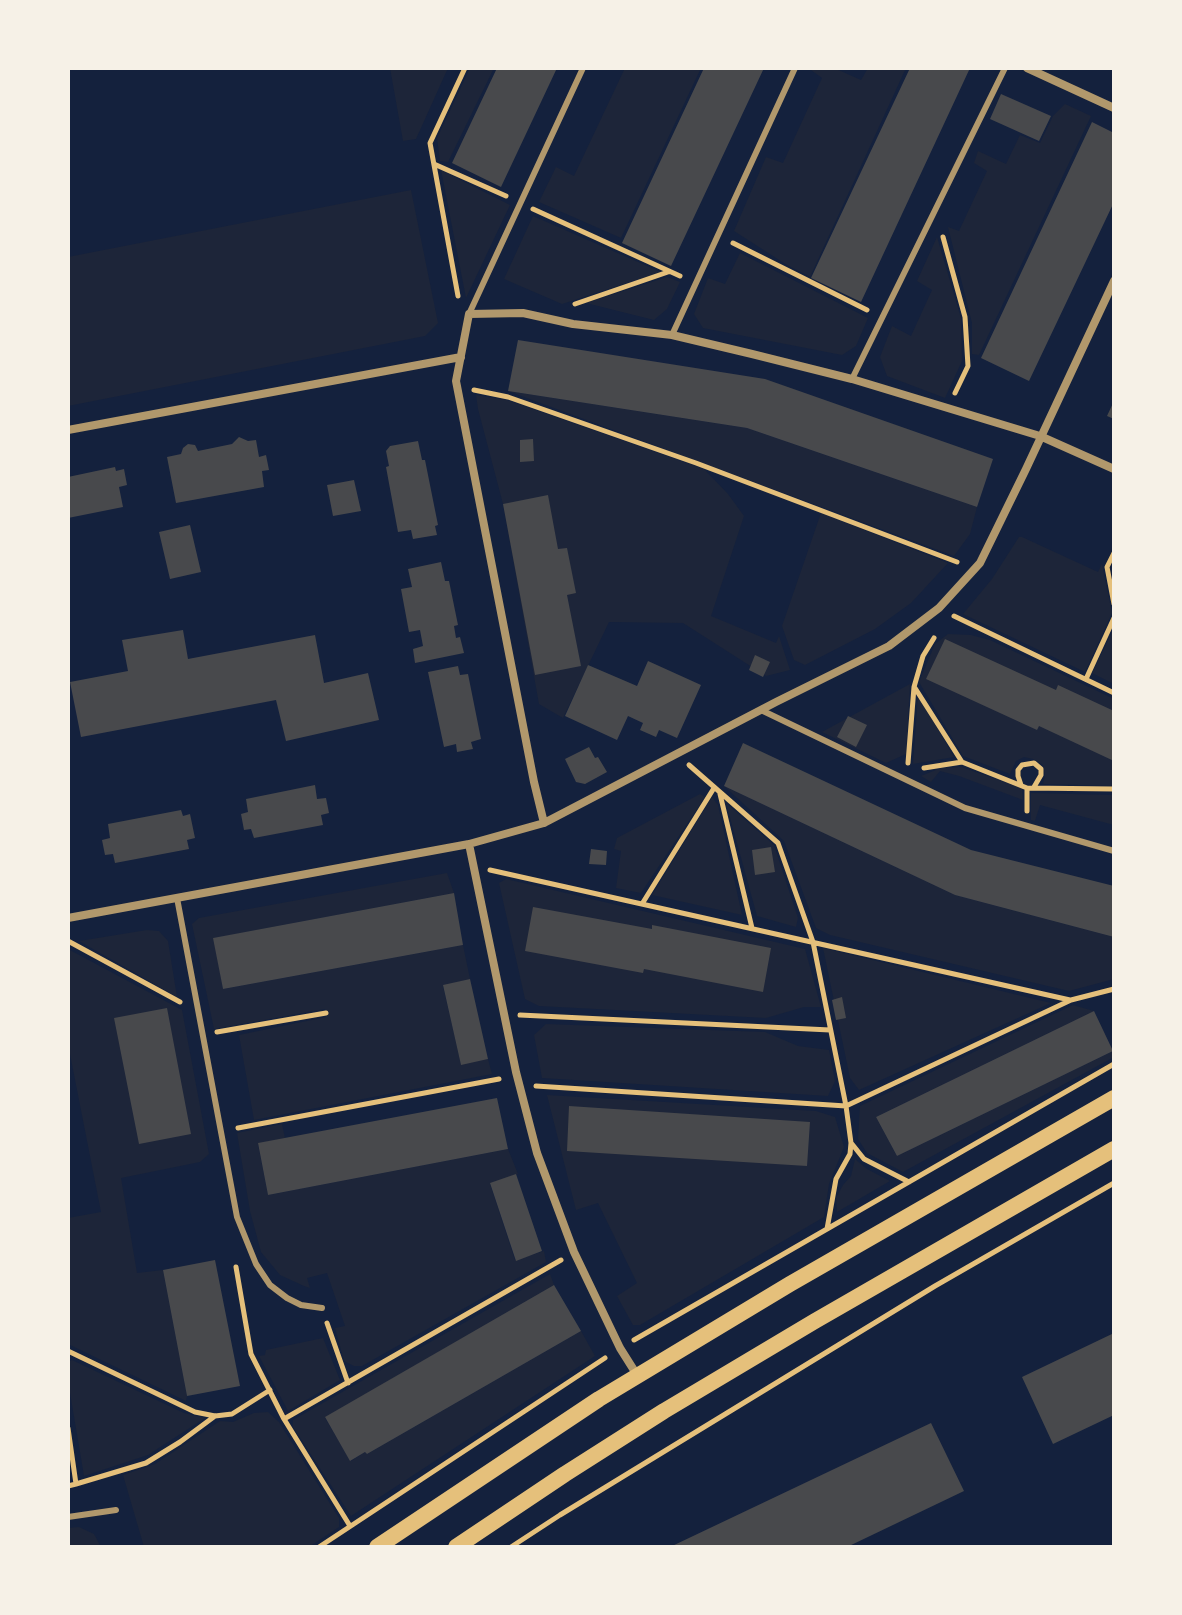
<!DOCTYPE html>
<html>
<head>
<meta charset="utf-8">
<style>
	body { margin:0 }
	#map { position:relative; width:1182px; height:1615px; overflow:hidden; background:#14213d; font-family:Barlow,sans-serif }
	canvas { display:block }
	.frame { position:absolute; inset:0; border:70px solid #f6f1e7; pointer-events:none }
</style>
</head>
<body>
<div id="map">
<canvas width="1182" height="1615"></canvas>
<div class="frame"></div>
</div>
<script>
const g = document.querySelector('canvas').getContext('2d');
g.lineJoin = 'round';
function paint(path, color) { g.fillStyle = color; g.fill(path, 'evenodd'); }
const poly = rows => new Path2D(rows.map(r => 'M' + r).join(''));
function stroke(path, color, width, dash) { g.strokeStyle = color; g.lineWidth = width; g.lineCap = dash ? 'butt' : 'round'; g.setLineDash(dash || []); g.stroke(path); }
paint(poly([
	[390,68,448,68,416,139,403,141],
	[470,68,494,68,448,162,440,161,437,138],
	[625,68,701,68,621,238,539,202,556,167,574,176],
	[812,68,834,68,861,80,868,68,906,68,810,277,787,265,734,231,766,157,783,163,822,78,811,70],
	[1065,104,1091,116,979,355,972,354,972,323,948,227,959,231,987,171,974,163,978,151,1006,164,1020,135,1040,143,1053,116],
	[441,170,510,205,466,298],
	[411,190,438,323,425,336,68,406,68,257],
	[533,216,661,272,562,304,504,279],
	[937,237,961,318,962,361,945,398,887,376,880,357,892,326,911,336,932,290,917,281],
	[740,253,868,318,856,346,842,355,703,328,694,314,708,278,725,284],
	[667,277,680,282,667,309,654,320,586,303],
	[508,391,747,428,977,507,970,534,954,556],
	[476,395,507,400,704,469,728,494,744,516,711,616,776,643,779,636,790,670,766,676,683,623,609,622,563,718,539,704,503,504,478,409],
	[821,513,948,563,911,603,875,629,805,665,794,660,782,626],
	[1019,537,1022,537,1098,572,1102,564,1112,613,1085,672,963,614,992,579],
	[1114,628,1114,684,1092,673],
	[948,634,971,635,990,640,1114,699,1114,786,1043,784,1045,775,1043,765,1033,759,1024,757,1016,761,1010,774,963,756,919,682,935,644],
	[910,684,906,754,886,763,822,732],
	[918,695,954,757,913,764],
	[961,767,1022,788,1023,800,959,776,940,771,931,782,921,776,941,768],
	[724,786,955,895,1114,937,1114,979,1069,991,830,935,816,928,784,841],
	[1031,793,1114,795,1114,825,1040,805,1035,821,1031,820],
	[700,794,705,797,641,893,616,888,621,851,614,849,617,838],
	[712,797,718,805,742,915,652,895],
	[726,803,774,845,798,918,796,927,757,916],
	[447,873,454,893,214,938,223,989,463,945,470,979,443,986,461,1064,488,1059,492,1074,254,1120,239,1035,326,1017,325,1009,214,1029,192,924,199,918],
	[506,879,805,949,821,1007,804,1007,766,1018,539,1006,525,999,499,883],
	[147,930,159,931,168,941,177,997,79,941],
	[823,948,1051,1003,859,1090,850,1078],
	[68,949,182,1010,209,1154,200,1162,121,1178,137,1273,163,1270,187,1396,186,1401,68,1344,68,1218,101,1212,68,1044],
	[1073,1005,1094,1011,876,1117,897,1156,1113,1051,1114,1057,903,1172,867,1153,858,1139,860,1106],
	[546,1024,765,1032,798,1046,829,1050,835,1081,828,1096,542,1078,534,1035],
	[547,1095,816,1111,835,1117,844,1147,829,1184,824,1217,640,1325,633,1325,617,1296,637,1283,598,1203,576,1210],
	[282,1124,285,1138,258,1144,268,1195,508,1149,518,1174,490,1184,515,1260,544,1251,546,1262,362,1366,354,1366,344,1361,335,1328,345,1326,327,1273,307,1278,310,1288,304,1286,280,1275,261,1252,250,1211,237,1133],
	[855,1159,867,1169,890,1181,837,1212,836,1198,843,1185,851,1176],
	[550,1274,554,1285,325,1418,351,1461,365,1452,367,1454,581,1331,595,1356,351,1516,293,1427,293,1420],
	[323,1338,340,1380,288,1411,259,1356,265,1355,266,1350],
	[72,1360,184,1413,205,1418,148,1455,84,1476,68,1381,68,1362],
	[268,1412,279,1422,339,1518,339,1527,309,1547,144,1547,123,1475,155,1464,220,1421,233,1422,254,1413],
	[79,1527,94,1534,101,1547,68,1547,68,1528]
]), '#1d2539');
paint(poly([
	[497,68,557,68,501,187,452,163],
	[704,68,764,68,671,266,622,243],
	[910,68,970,68,861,302,811,278],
	[1001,94,1051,116,1039,141,990,119],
	[1092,122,1114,133,1114,202,1029,381,981,358],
	[518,340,765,379,993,459,977,507,747,428,508,391],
	[1114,401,1114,419,1107,416],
	[239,437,248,441,256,440,259,457,266,455,269,470,262,471,264,487,176,503,167,457,181,454,183,448,188,444,195,445,198,451,232,444],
	[533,439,534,461,520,462,520,440],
	[418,441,422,460,425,460,438,525,435,526,437,535,413,539,411,530,398,532,386,467,389,466,386,451,390,446],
	[115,467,116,471,124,469,127,485,119,487,123,507,68,518,68,477],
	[354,480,361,511,333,516,327,485],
	[548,495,558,549,567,548,576,593,567,595,581,666,535,675,503,504],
	[190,525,201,572,170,579,159,532],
	[441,562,445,581,449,581,458,625,454,626,456,638,460,637,464,653,415,663,413,649,423,646,420,630,409,632,401,589,412,587,408,569],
	[183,630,188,659,315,635,324,683,368,673,379,720,286,741,276,700,81,737,70,682,128,671,122,640],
	[945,639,1056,690,1058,685,1114,711,1114,761,1039,726,1037,730,926,679],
	[755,655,770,662,763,677,749,670],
	[648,661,701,685,677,738,659,730,656,737,640,730,643,723,628,716,617,740,565,716,588,665,637,686],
	[458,666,460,675,468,674,481,739,471,742,473,749,457,752,456,744,444,747,428,672],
	[848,716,867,725,856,747,837,737],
	[743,743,971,850,1114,886,1114,937,955,895,724,786],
	[589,747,595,758,598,757,607,772,585,784,576,782,565,759],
	[315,785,317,799,326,798,329,813,321,815,323,825,254,838,251,829,244,830,241,814,248,812,246,799],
	[181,810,183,816,190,814,195,838,187,840,189,849,115,863,113,854,105,855,102,840,110,838,108,824],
	[771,847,775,872,755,875,752,850],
	[591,849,607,851,606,865,589,864],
	[454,893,463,945,223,989,213,938],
	[533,907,652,929,652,925,771,948,763,992,644,969,643,973,525,951],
	[470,979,488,1059,461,1065,443,985],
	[842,997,846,1018,836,1020,832,1000],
	[167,1008,191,1134,139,1144,114,1018],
	[1094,1011,1113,1051,897,1156,876,1117],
	[497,1098,508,1149,268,1195,258,1143],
	[569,1106,810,1122,807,1166,567,1151],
	[516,1174,542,1251,516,1261,490,1183],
	[215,1260,240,1386,187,1396,163,1270],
	[554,1285,581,1331,367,1454,365,1452,350,1461,325,1417],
	[1114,1333,1114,1415,1053,1444,1022,1377],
	[931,1423,964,1491,847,1547,670,1547]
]), '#48494c');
stroke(poly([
	[434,164,506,196],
	[533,209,680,276],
	[943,237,965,317,968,366,955,393],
	[733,243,867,310],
	[458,296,430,143,465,68],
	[575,304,668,272],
	[474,390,508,397,696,463,957,562],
	[1114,553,1107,567,1114,604],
	[954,616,1114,693],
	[1086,679,1114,618],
	[915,688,962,762],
	[908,763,914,687,923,656,934,638],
	[689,765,778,843,813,942,846,1106,851,1143,850,1154,836,1179,827,1229],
	[924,768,962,762,1027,788,1114,789],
	[1021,785,1018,776,1018,770,1022,765,1034,763,1041,769,1041,775,1034,787],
	[1027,788,1027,811],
	[720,794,752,928],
	[490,870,1070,1000],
	[642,904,714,788],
	[68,941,180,1002],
	[520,1015,830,1030],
	[217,1032,326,1013],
	[536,1086,846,1106,1071,1000,1114,989],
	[238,1128,499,1079],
	[852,1144,864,1159,909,1182],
	[236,1267,251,1354,284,1419,350,1526],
	[327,1323,348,1383],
	[634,1340,1114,1064],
	[68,1351,195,1412,215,1416,232,1414,270,1390],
	[284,1419,561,1260],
	[68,1428,76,1484,68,1486],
	[76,1484,146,1463,180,1442,215,1416],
	[319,1547,605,1358],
	[511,1547,560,1515,935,1286,1114,1183]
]), '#e5c07b', 5);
stroke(poly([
	[469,314,583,68],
	[672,335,795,68],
	[852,379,1005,68],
	[761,710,965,808,1114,851],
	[177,898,237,1217,256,1264,270,1285,287,1298,301,1305,322,1308],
	[68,1517,116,1510]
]), '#b1986c', 6);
stroke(poly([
	[1027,68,1114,108],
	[68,430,461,357],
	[544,823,534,782,456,381,469,314,523,313,573,324,672,335,752,354,852,379,1040,436,1114,469],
	[469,844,516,1072,537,1153,574,1252,620,1348,637,1375],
	[68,918,469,844,544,823,776,702,889,646,939,608,980,563,1026,469,1114,281]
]), '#b1986c', 8);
stroke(poly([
	[377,1547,599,1399,790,1284,1114,1098],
	[456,1547,565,1474,664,1411,815,1321,1114,1149]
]), '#e5c07b', 16);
</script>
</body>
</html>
